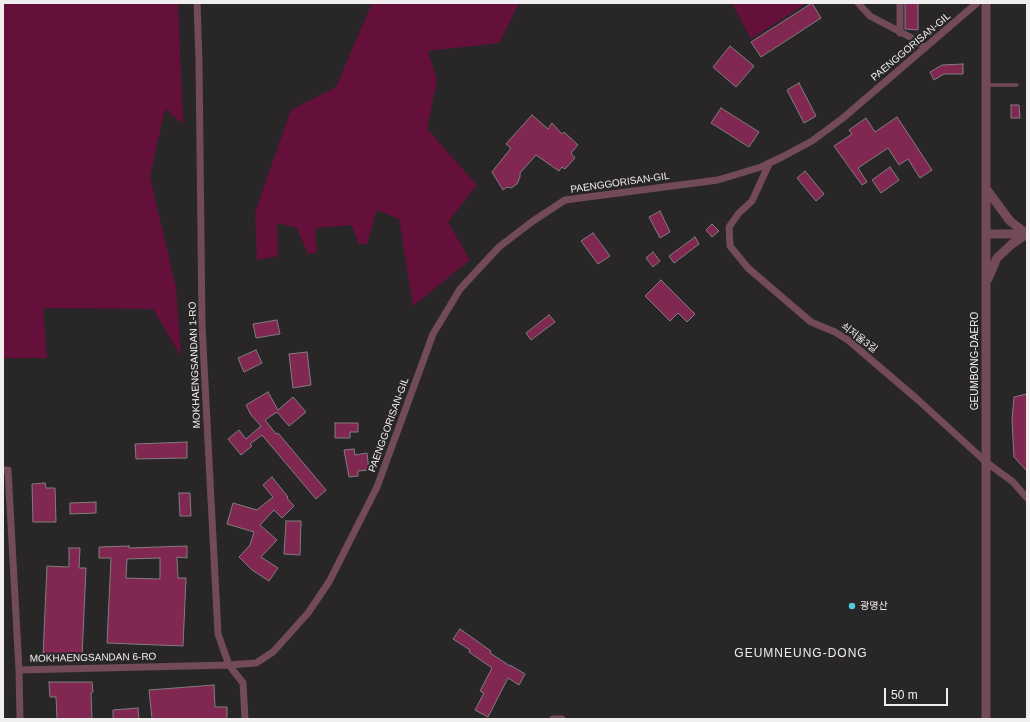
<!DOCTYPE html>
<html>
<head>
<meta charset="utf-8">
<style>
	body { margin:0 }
	#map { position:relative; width:1030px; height:722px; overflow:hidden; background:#292627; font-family:Helvetica,sans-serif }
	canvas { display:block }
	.frame { position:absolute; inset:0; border:4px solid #f0eeee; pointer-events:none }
	.scale { position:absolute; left:884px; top:688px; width:64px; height:18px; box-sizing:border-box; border:2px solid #f0eeee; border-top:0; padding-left:5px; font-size:12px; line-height:14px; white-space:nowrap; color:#f0eeee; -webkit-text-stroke:3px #292627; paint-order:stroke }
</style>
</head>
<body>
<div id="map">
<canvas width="1030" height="722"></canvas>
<div class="frame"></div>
<div class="scale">50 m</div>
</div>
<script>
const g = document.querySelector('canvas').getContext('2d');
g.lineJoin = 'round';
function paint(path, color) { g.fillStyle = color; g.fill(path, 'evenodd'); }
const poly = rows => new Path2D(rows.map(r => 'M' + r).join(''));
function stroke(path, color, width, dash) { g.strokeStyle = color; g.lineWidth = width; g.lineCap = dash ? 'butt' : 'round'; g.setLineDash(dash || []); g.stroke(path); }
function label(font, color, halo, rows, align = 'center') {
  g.font = font + ' Helvetica,"Noto Sans KR",sans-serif'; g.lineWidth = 4; g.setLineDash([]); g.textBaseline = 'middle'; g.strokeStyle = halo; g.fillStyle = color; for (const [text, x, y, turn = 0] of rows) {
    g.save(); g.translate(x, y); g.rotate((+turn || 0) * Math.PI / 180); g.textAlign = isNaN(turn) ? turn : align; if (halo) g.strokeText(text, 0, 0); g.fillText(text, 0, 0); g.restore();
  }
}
paint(poly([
	[3,3,178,3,183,124,165,109,150,177,176,287,181,356,153,309,43,308,47,358,3,358],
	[372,3,519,3,499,43,428,51,437,80,427,129,477,185,448,222,470,260,413,306,399,219,377,210,367,244,359,244,351,225,315,228,317,253,308,254,297,228,277,223,278,256,257,260,255,212,291,110,336,87],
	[732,3,807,3,751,39]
]), '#64103b');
const building = poly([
	[812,3,821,18,761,57,751,42,812,3],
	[905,3,918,3,918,30,905,29,905,3],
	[730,46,754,66,736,87,713,67,730,46],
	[963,64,963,74,944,74,934,80,930,72,942,65,963,64],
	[799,83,816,116,804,123,787,90,799,83],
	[1011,105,1019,105,1020,118,1011,118,1011,105],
	[721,108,759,132,749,147,711,123,721,108],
	[532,115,548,129,552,123,562,134,564,132,578,145,571,153,575,158,565,169,562,167,559,171,536,155,520,173,520,177,517,184,511,188,507,187,503,190,492,172,511,148,506,144,532,115],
	[897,117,932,170,920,178,908,159,899,165,888,148,858,168,867,182,862,185,834,146,852,134,849,130,866,118,875,132,897,117],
	[890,167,899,180,881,193,872,180,890,167],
	[805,171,824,194,816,201,797,178,805,171],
	[660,211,670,232,660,238,649,217,660,211],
	[712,224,719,231,712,237,706,230,712,224],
	[593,233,610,256,598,264,581,241,593,233],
	[695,237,699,244,674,263,669,256,695,237],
	[653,252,660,261,653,267,646,258,653,252],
	[661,280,695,314,687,322,678,313,670,321,645,296,661,280],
	[549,315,555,322,531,340,526,333,549,315],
	[277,320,280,334,256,338,253,324,277,320],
	[256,350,262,363,244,372,238,358,256,350],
	[307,352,311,385,293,388,289,354,307,352],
	[268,392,278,410,293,397,306,412,289,426,277,412,265,420,276,434,278,433,326,490,316,499,262,435,250,444,252,446,241,455,228,439,239,430,246,439,261,426,251,415,246,405,268,392],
	[1027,394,1027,471,1014,457,1012,420,1014,397,1027,394],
	[335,423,358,423,358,432,350,432,350,438,335,438,335,423],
	[187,442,187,458,136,459,135,444,187,442],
	[354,449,355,455,367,453,369,470,358,471,358,476,349,477,344,450,354,449],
	[272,477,288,497,287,498,294,506,282,518,274,510,260,525,277,540,261,557,278,568,269,581,252,570,239,557,250,545,254,532,227,524,233,503,257,510,273,497,263,485,272,477],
	[45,483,46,488,55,488,56,522,33,522,32,484,45,483],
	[179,493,190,493,191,516,180,516,179,493],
	[96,502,96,513,70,514,70,503,96,502],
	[286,521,301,521,300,555,284,554,286,521],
	[129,546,129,548,187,546,187,558,177,557,178,578,186,578,183,646,107,643,111,558,99,558,99,547,129,546],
	[160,558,160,579,126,578,127,559,160,558],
	[69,548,80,548,79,568,86,568,82,657,43,656,47,566,69,567,69,548],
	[460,629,491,651,490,653,510,666,510,665,525,674,519,685,508,678,488,717,475,710,484,693,480,691,492,668,469,652,470,650,453,639,460,629],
	[49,682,92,682,93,692,91,693,92,719,57,719,56,697,50,697,49,682],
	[214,685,215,707,227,707,227,719,152,719,149,690,214,685],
	[138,708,139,719,113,719,113,710,138,708]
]);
paint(building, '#802851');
stroke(building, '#817e7f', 1);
stroke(poly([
	[987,85,1017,85]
]), '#724a59', 3.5);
stroke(poly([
	[197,3,199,60,202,326,218,634,229,665,243,683,245,719],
	[858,3,870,16,910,37,925,48],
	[900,33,900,3],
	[769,164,752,201,739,213,729,227,730,246,748,268,811,322,835,332,848,340,917,399,986,462,1013,482,1027,498],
	[3,470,8,470,19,670,229,665,256,663,273,652,308,613,329,582,377,487,433,334,460,289,499,247,533,221,565,200,718,180,761,167,782,157,812,141,843,118,977,3],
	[19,670,20,719],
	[553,719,562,719]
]), '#724a59', 7);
stroke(poly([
	[987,190,1010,221,1027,234],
	[986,234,1027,234],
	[988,279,997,258,1012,244,1027,234],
	[986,719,986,3]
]), '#724a59', 9);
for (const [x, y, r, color] of [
	[852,606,4,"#52cbd8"]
]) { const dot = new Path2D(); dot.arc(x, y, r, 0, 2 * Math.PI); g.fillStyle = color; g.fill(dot); stroke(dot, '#292627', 1.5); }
label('10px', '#f0eeee', '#292627', [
	["PAENGGORISAN-GIL",911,47,-40],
	["PAENGGORISAN-GIL",620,183,-8],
	["쇠저울3길",859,338,37],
	["GEUMBONG-DAERO",975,361,-90],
	["MOKHAENGSANDAN 1-RO",195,365,-92],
	["PAENGGORISAN-GIL",389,425,-70],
	["MOKHAENGSANDAN 6-RO",93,658,-1]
]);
label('10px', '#f0eeee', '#292627', [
	["광명산",860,606]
], 'left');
g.letterSpacing = '1px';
label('12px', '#f0eeee', '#292627', [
	["GEUMNEUNG-DONG",801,654]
]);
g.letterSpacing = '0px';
</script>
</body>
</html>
